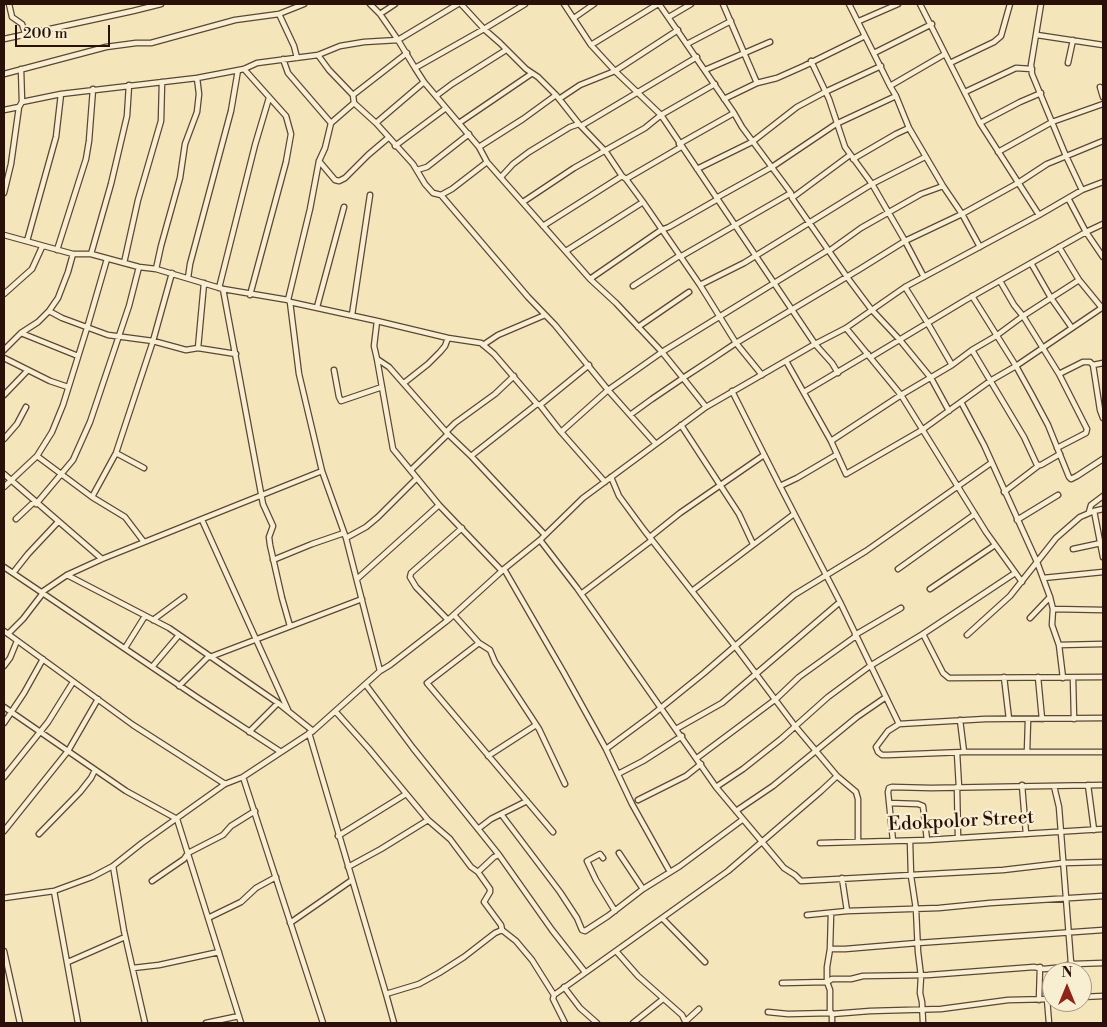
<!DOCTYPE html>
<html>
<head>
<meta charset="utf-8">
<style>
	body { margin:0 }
	#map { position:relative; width:1107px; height:1027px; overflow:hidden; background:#f4e6ba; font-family:"Libre Bodoni",serif }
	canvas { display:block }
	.frame { position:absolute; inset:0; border:5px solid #291109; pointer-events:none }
	.north { position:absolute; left:1042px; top:962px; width:50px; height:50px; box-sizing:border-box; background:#f8efd2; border:1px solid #a59682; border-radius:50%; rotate:0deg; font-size:14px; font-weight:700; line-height:20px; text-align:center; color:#291109 }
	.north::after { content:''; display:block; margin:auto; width:18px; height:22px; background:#8f2418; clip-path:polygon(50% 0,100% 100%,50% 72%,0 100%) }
	.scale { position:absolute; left:15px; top:25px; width:95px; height:22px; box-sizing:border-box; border:2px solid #291109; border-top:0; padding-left:6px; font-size:15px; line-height:18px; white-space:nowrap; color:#291109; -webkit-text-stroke:4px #f8efd2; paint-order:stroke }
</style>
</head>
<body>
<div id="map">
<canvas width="1107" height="1027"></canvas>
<div class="frame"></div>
<div class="north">N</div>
<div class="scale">200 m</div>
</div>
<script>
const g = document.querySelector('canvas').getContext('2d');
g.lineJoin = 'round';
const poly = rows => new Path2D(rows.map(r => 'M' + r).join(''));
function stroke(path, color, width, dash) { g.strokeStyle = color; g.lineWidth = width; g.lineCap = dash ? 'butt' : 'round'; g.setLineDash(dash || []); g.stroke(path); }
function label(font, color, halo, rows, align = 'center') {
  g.font = font + ' "Libre Bodoni",serif'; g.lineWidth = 4.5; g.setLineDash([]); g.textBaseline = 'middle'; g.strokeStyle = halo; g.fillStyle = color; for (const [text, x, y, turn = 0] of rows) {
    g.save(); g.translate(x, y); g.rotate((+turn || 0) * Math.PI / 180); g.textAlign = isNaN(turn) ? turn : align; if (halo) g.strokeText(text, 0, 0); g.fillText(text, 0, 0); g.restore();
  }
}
const minor = poly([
	[9,4,12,17,22,24,25,33],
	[370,4,380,14,398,40,415,68],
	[461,4,484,29,525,4],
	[564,4,591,45,615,71,661,115,815,344,832,363,838,373],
	[659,4,734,113,742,127,791,193,792,198,847,277,871,309,899,339,931,378,949,411],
	[723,4,757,83,724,99],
	[849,4,890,86,896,96,909,128,943,186,962,214,980,247],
	[920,4,980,123,1039,215],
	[1041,4,1031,65,1032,74,1066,156,1082,190],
	[279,14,294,46,297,58],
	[380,14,395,4],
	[669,17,691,4],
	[574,18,594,4],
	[859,21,898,4],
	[1037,35,1103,45],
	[4,39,133,11,161,4],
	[687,44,731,21],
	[591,45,658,4],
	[407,53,353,95,354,103,376,123,413,164,425,184,433,193,441,195,452,189,487,162],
	[874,53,932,24],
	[318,55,329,70,353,95],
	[283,59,288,73,331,123,354,103],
	[950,63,994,42,1001,36,1010,4],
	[1068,63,1073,40],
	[21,69,22,102],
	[244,69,286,116,291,134,286,162,250,295],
	[705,70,770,42],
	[4,74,106,47,136,43,151,43,235,20,279,14,304,4],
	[757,83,777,78,804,66,865,36],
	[890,86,945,54],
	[1100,87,1103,97],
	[965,92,1016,68,1032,69],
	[436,96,452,84,506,50],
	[559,99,580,85,615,71,678,30],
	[4,110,19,107,22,102,61,94,197,78,244,69,257,63,318,55,340,46,364,42,398,40,458,4],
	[376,123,424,82],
	[459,123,531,74],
	[980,123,1020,102,1041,93],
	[581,126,697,57],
	[679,144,734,113],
	[395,146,446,108],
	[479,147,523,119,556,95],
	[998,152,1052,122,1103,104],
	[853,159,896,134,909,128],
	[319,161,335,180,339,181,345,178,368,155,388,138],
	[697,169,752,142,797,107,825,92,881,66],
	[417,170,427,167,469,134],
	[501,177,513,164,529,152,570,127,579,124],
	[626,179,681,147],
	[4,193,11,164,19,107],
	[441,195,528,297,555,325,608,390,655,443],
	[718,197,772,167,836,124,896,96],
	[792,198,850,155],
	[1068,198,1086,232,1103,257],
	[523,202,574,168,645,128,661,115,715,84],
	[543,226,622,176],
	[4,235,73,254,91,254,139,267,156,269,223,289,288,300,290,302,377,321,448,338,481,343,494,354,537,404,540,405,561,432,605,482],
	[27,241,56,137,61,94],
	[1059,247,1079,280,1102,308],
	[57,250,86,159,89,141,93,89],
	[566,251,643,202],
	[829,251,861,228,921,194,943,186],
	[91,254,111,184,127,116,129,85],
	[680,257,791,193],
	[124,263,138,200,161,121,162,82],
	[1031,263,1051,298,1072,328],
	[156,269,161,246,180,178,185,144,197,112,199,94,197,78],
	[924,277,905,241,962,214,1018,183,1047,164,1103,141],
	[188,278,190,264,231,111,238,70],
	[590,279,661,230,669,227,718,199],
	[1000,281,1014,305,1023,316,1059,374,1087,429,1086,433,1057,448],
	[700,285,744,263,872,184,925,157],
	[633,286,679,256],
	[905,287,927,322,952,365],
	[219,288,255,145,269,98],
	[223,289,263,504,273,526,269,537,270,545,282,598,290,626],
	[4,294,32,269,42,247],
	[972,296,1016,366,1032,395,1048,425,1069,477,1071,479,1077,476,1103,459],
	[288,300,310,209,319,161,325,148,331,123],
	[290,302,299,374,322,471,346,538,380,671],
	[317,307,344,207],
	[49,311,58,298,68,272,73,254],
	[352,315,370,195],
	[377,321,374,346,377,359,393,449,439,505,502,571],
	[638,327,689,292],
	[846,328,901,395,986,532,1022,582],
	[21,333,78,356],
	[483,345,498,335,545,315],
	[198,348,204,283],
	[4,350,21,333,38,322,49,311,62,318,108,335,153,341,186,350,198,348,236,354],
	[972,350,1024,437,1037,465,1041,465,1060,454],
	[871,357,964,301,1086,232,1103,224],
	[4,358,50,381,68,387],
	[377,359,389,367,448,434,472,457,545,535],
	[786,361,831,441,846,474,922,430,990,381,1016,366,1103,307],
	[1093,365,1103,363],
	[334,370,339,397,341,401,382,387],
	[1059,374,1083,362,1090,362,1093,365,1100,410,1103,418],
	[762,375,736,343,860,269,905,241,872,184,845,147,829,99,811,61],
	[404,383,428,364,440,352,445,346,448,338],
	[732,391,780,486],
	[804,392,868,354],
	[4,395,28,370],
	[961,402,984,445,1037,562,1010,596,967,635],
	[540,405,589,365],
	[630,415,652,399,683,378,712,359,736,343,700,285,643,202,626,179,622,176,606,152,579,124,556,95,538,77,526,69,500,43,484,29,415,68,424,82,479,147,487,162,590,279,616,303,662,352,683,378,706,407],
	[681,425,739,514,753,544],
	[446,432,455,423,495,394,514,376],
	[561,432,608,390,662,352,828,250],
	[4,439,17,424,26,407],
	[831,441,901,395,952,365,972,350,996,336,1023,316,1079,280],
	[116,453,144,468],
	[836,455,797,478,780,486,840,602,899,724,888,731,876,747,878,752,882,755,888,755,964,752,1103,752],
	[37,456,92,497,125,517,144,542],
	[471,456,537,404],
	[411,470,448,434],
	[4,474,102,559],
	[611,477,619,496,644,530,735,646,795,726,837,776,856,792,858,799,858,842],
	[4,487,37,456,52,432,63,405,87,328,107,259],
	[1004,492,1038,466],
	[92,497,116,453,153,341,172,273],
	[36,504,73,460,90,422,129,306,139,267],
	[1103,509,1094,511,1103,557],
	[1094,511,1080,517,1056,538,1037,562,1050,597,1053,609,1052,625,1059,645,1103,644],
	[1089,512,1091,505,1103,496],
	[16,519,34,502],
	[202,520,288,710],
	[1017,520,1058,495],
	[650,537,680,513,764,455],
	[346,538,366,527,378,517,417,478],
	[540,540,577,588,716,787,784,868,795,875,801,881,1003,870,1063,863,1103,862],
	[1073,549,1101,543],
	[273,560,312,544,344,533],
	[4,567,198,698,281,752],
	[504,569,564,673,606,749,632,804,670,872],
	[898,569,975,514],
	[13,573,28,554,58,522],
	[67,575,169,628,278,703,313,731],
	[1043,578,1103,572],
	[357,579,439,505],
	[930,589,995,545],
	[692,591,794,514],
	[42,592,67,575,102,559,322,471],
	[581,594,652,540],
	[1053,609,1103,610],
	[454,615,479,643,490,650,495,662,539,729,565,784],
	[1030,618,1050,597],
	[153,620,184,597],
	[448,620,416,587,410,577,411,573,462,528],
	[4,631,133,725,225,784],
	[8,634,23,619,43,593],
	[923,634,1015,573],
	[855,635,901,608],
	[479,643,427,683,553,832],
	[1059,645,1063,678],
	[125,648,145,616],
	[210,657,362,599],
	[4,666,10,658,17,641],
	[152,667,179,635],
	[1004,677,1009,719],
	[1038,677,1042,719],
	[1073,678,1074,719],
	[366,685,413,748,499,855,552,930,585,972],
	[179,686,209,656],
	[4,707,126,791,177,819,241,1023],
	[336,712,369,749,428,820,381,849,348,867],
	[960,720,964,752],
	[4,723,24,693,43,659],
	[899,724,985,719,1103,718],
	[676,729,722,703,840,602],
	[249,732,278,703],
	[309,733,386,994],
	[606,749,652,715,704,673,794,595,866,551,991,463],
	[1027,752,1028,720],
	[957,753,959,787],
	[488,756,536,725],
	[697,758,776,699,799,677,856,636],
	[618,774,643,761,682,736],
	[4,777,48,722,73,682],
	[243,777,323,1023],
	[1022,785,1026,834],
	[1088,785,1094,830],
	[1054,786,1059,807,1071,963],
	[716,787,743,769,781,739,828,697,870,666,923,634,943,673,949,678,1103,677],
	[957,787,958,838],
	[638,800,686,776,701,764],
	[527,801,501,814,560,892,577,918,582,930,585,931,608,916,643,889,680,866,742,820],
	[889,803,918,804,923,806,927,840],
	[736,811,773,786,857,717,886,697],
	[428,820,450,839,471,867,478,872,490,889,490,892,484,902,501,925,502,930],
	[478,829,491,819,501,814],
	[4,831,68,751,98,699],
	[39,834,80,792,91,778,95,770],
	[338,836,406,794],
	[893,841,888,792,889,788,892,787,931,788,1103,785],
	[910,841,911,876,916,909,918,952,921,976,920,993,922,1002,923,1023],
	[820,843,927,840,1103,829],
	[619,853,643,889],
	[603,858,600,854,587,861,596,880,615,911],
	[113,866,124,931,145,1023],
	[478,872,494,857,499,855],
	[842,878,847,911],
	[152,881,184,859,188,853,223,835,231,826,255,811],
	[54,891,78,1023],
	[4,898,54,891,92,877,113,866,142,843,225,784,243,777,313,731,380,671,390,665,448,620,504,569,540,540,583,498,706,407,815,344,846,328,905,287,1039,215,1082,190,1103,182],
	[831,914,830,949,845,949,917,943],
	[807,915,847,911,939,908,990,903,1103,896],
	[208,918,241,902,256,888,276,877],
	[663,919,705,962],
	[290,923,352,880],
	[918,943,1103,930],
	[830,949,827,967,827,982,832,979,851,979,863,976,928,975,1034,967,1044,969,1064,967,1071,963,1074,964,1103,963],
	[4,951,20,1023],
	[616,951,638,976,682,1015,686,1023],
	[68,962,125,937],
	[133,968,159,965,219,952],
	[782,983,827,982,830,990,830,1011,832,1014,870,1011,941,1009,1008,1000,1052,999],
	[564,987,580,1008,597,1023],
	[1082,997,1103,996],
	[1047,999,1049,1023],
	[1039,1000,1040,967],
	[768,1012,788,1014,831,1013],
	[832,1014,832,1023],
	[686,1021,699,1009],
	[206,1023,239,1016],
	[394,1023,386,994,419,984,439,973,464,957,495,933,502,930,516,941,532,960,554,995],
	[565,1023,553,999,554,995,728,871,821,791,837,776],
	[633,1023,663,999]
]);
stroke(minor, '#5c4635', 7);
stroke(minor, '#f8efd2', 4.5);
label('19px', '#291109', '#f8efd2', [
	["Edokpolor Street",961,822,-3]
]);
</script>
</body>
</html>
